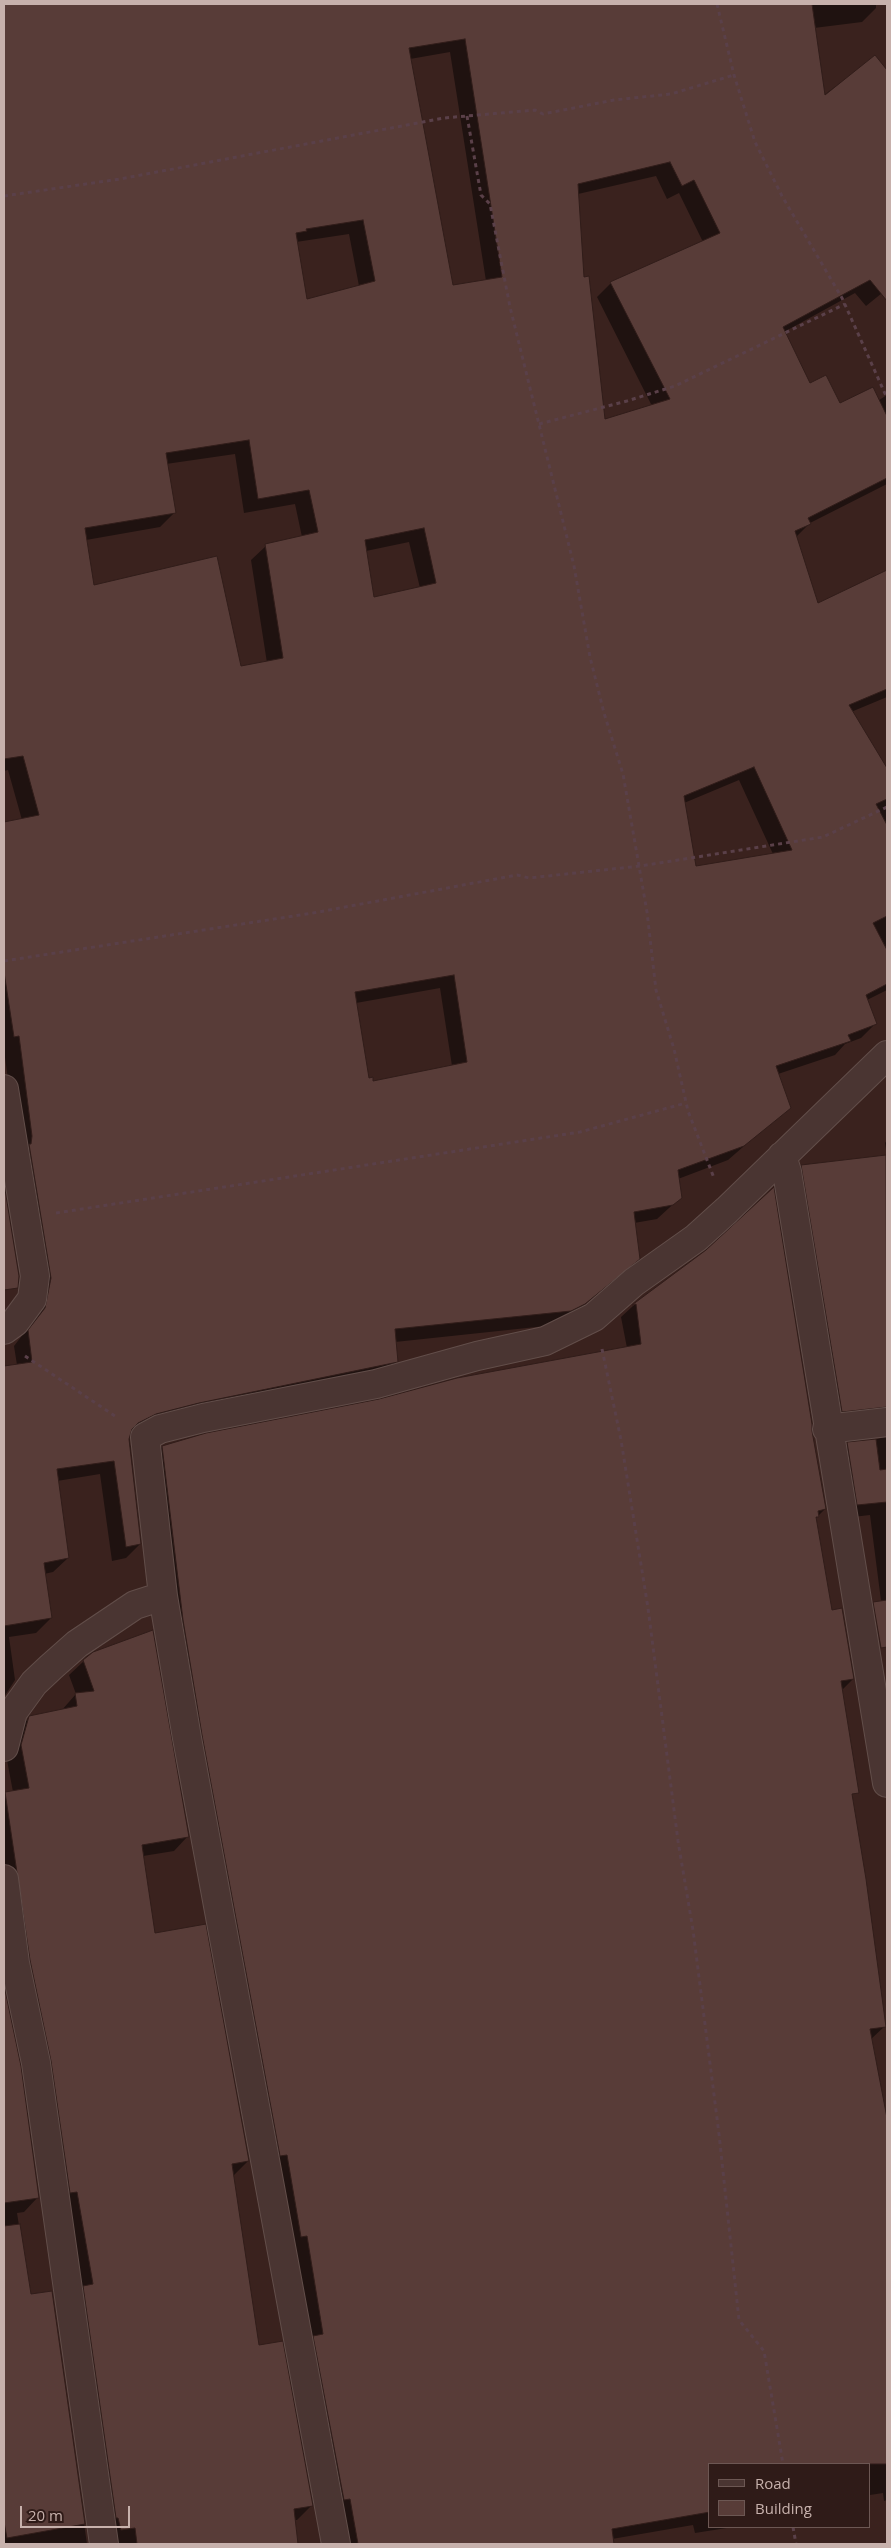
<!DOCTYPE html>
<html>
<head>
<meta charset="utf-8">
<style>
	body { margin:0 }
	#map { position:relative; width:891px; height:2548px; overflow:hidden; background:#3a221e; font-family:"Open Sans",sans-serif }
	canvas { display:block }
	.frame { position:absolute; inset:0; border:5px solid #c7b1ac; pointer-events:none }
	.legend { position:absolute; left:708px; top:2463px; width:162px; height:65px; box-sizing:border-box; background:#2f1b18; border:1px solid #6c5753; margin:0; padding:6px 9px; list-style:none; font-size:15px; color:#c7b1ac }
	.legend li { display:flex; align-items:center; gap:10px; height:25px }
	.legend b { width:25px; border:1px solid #6c5753 }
	.scale { position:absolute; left:20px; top:2506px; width:110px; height:22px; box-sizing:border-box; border:2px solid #c7b1ac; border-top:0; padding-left:6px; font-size:15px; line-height:18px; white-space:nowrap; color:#c7b1ac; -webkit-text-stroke:4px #2f1b18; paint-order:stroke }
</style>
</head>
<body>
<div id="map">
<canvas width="891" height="2548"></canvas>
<div class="frame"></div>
<ul class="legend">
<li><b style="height:6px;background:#4a3532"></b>Road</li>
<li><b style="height:14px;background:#583c38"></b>Building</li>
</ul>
<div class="scale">20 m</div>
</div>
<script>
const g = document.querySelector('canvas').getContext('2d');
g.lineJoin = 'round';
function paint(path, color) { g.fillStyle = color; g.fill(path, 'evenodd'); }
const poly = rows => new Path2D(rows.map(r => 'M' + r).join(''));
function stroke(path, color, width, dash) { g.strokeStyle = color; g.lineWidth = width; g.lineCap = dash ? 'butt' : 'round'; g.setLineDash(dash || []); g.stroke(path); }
paint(poly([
	[4,4,876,4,876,8,862,22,814,28,824,95,875,57,887,72,887,204,870,183,859,191,887,236,887,289,866,306,855,293,784,332,814,442,887,395,887,484,810,523,796,537,817,605,887,571,887,697,851,712,887,771,887,990,867,1000,876,1023,861,1038,845,1044,835,1055,778,1074,789,1107,728,1160,678,1179,681,1197,657,1219,634,1223,639,1258,569,1318,555,1325,395,1342,397,1361,382,1376,140,1428,129,1434,140,1544,126,1558,112,1561,100,1474,57,1481,68,1558,53,1572,44,1574,51,1618,36,1633,9,1637,15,1680,4,1697,4,1367,17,1365,14,1346,31,1324,37,1293,4,1050,4,824,22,820,8,770,4,771],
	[450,52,486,281,452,287,410,59],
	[656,176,667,199,679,193,703,242,611,283,597,297,652,406,604,420,583,279,578,194],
	[349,234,359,286,306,301,296,242],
	[235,454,244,513,295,504,302,537,266,546,251,560,267,663,240,668,93,587,86,540,160,527,174,513,166,464],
	[409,542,420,588,373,598,366,551],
	[739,780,773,854,695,868,684,803],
	[440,988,452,1066,372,1083,368,1079,356,1003],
	[887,1140,887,1428,829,1424,788,1179,802,1166,887,1156,885,1143],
	[707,1251,810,1431,825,1509,815,1519,831,1611,853,1679,841,1691,854,1793,851,1795,885,2026,870,2040,885,2112,887,2112,887,2500,884,2501,883,2493,870,2495,870,2464,710,2464,710,2527,733,2527,695,2533,693,2525,612,2539,613,2544,343,2544,149,1460,162,1447,627,1348,621,1317,633,1306],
	[887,1437,887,1624,884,1624,870,1515,844,1518,834,1457,848,1444],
	[84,1661,188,1836,174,1851,143,1856,154,1934,248,2161,233,2176,258,2346,312,2505,297,2520,294,2520,297,2544,104,2544,4,1888,4,1793,13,1792,7,1760,15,1732,30,1717,61,1711,76,1694,69,1675],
	[4,1991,19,2066,38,2197,24,2212,17,2213,30,2295,51,2293,87,2544,4,2544]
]), '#0007');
const building = poly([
	[4,4,812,4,825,95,875,55,887,70,887,301,870,280,783,327,810,383,826,375,840,403,873,387,887,416,887,478,808,518,811,524,795,531,818,603,887,570,887,689,849,705,887,768,887,799,876,804,887,825,887,916,873,923,887,950,887,984,866,995,877,1024,848,1035,851,1041,776,1066,791,1108,744,1146,678,1170,682,1198,673,1205,634,1212,640,1259,585,1304,571,1311,395,1329,398,1362,199,1403,156,1414,138,1423,132,1429,129,1439,141,1544,126,1547,114,1461,57,1469,69,1558,44,1563,52,1618,4,1626,4,1366,32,1362,28,1330,45,1308,51,1278,29,1144,31,1144,32,1136,19,1036,14,1037,4,972,4,822,39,815,23,756,4,759,4,4],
	[465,39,502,277,453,285,409,48,465,39],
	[670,162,682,186,694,180,720,233,610,282,670,399,605,419,589,276,584,277,578,184,670,162],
	[363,220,375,281,307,299,296,233,307,231,306,229,363,220],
	[249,440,258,499,309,490,318,532,265,544,283,658,241,666,217,556,94,585,85,528,176,513,166,453,249,440],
	[424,528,436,583,374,597,365,540,424,528],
	[754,767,792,850,696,866,684,796,754,767],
	[454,975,467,1062,373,1081,373,1077,369,1078,355,992,454,975],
	[886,1155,887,1407,842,1412,801,1165,886,1155],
	[4,1183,19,1276,18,1288,4,1290,4,1183],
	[774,1187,812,1424,812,1431,826,1509,818,1511,819,1517,816,1517,832,1610,842,1608,854,1679,841,1681,859,1793,852,1794,866,1879,886,2027,870,2029,887,2118,887,2464,710,2464,710,2512,612,2529,614,2544,358,2544,350,2499,344,2500,313,2336,323,2334,307,2236,301,2237,287,2155,280,2156,202,1735,183,1620,162,1446,206,1433,379,1399,457,1378,641,1344,636,1304,632,1305,706,1250,774,1187],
	[876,1439,880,1470,887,1469,887,1502,857,1505,847,1442,876,1439],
	[887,1600,887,1647,881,1648,873,1602,887,1600],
	[153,1630,189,1837,142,1845,155,1933,206,1924,249,2161,232,2164,259,2345,283,2341,313,2506,294,2509,298,2544,137,2544,135,2528,121,2530,118,2518,116,2518,83,2286,93,2284,77,2192,70,2193,51,2061,30,1960,5,1792,29,1788,21,1745,29,1716,77,1706,75,1693,94,1691,83,1660,93,1652,153,1630],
	[4,1985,21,2066,39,2198,4,2203,4,1985],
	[20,2224,31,2294,52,2291,85,2524,7,2538,4,2522,4,2226,20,2224]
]);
paint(building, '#583c38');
stroke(building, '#311d1a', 1);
const minor = poly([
	[4,1089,35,1276,32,1299,15,1322,4,1330],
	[782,1156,787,1172,887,1783],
	[827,1429,887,1422],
	[4,1747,13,1712,34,1683,51,1667,77,1644,135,1605,163,1596],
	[4,1879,15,1963,36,2063,104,2544],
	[336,2544,187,1738,163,1596,145,1437,160,1429,203,1418,376,1384,477,1356,545,1341,594,1317,634,1282,696,1238,727,1210,887,1055]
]);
stroke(minor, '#624e4a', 30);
stroke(poly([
	[717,4,734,75,755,142,782,196,842,298,887,398],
	[467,116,481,195,490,204,510,307,574,566,590,657,604,713,623,774,647,912,656,990,674,1049,688,1111,714,1178],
	[4,196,120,179,444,118,535,110,543,114,614,100,671,94,734,75],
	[539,424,627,401,675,386,845,304],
	[4,961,313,913,517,875,529,878,640,866,823,837,887,807],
	[56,1213,580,1132,686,1103],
	[602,1349,621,1440,648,1608,678,1841,693,1930,719,2134,739,2320,764,2351,783,2464],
	[25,1356,118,1418],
	[793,2527,796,2544]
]), '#5a4049', 3, [4, 4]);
stroke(minor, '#4a3532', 28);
</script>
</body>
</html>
